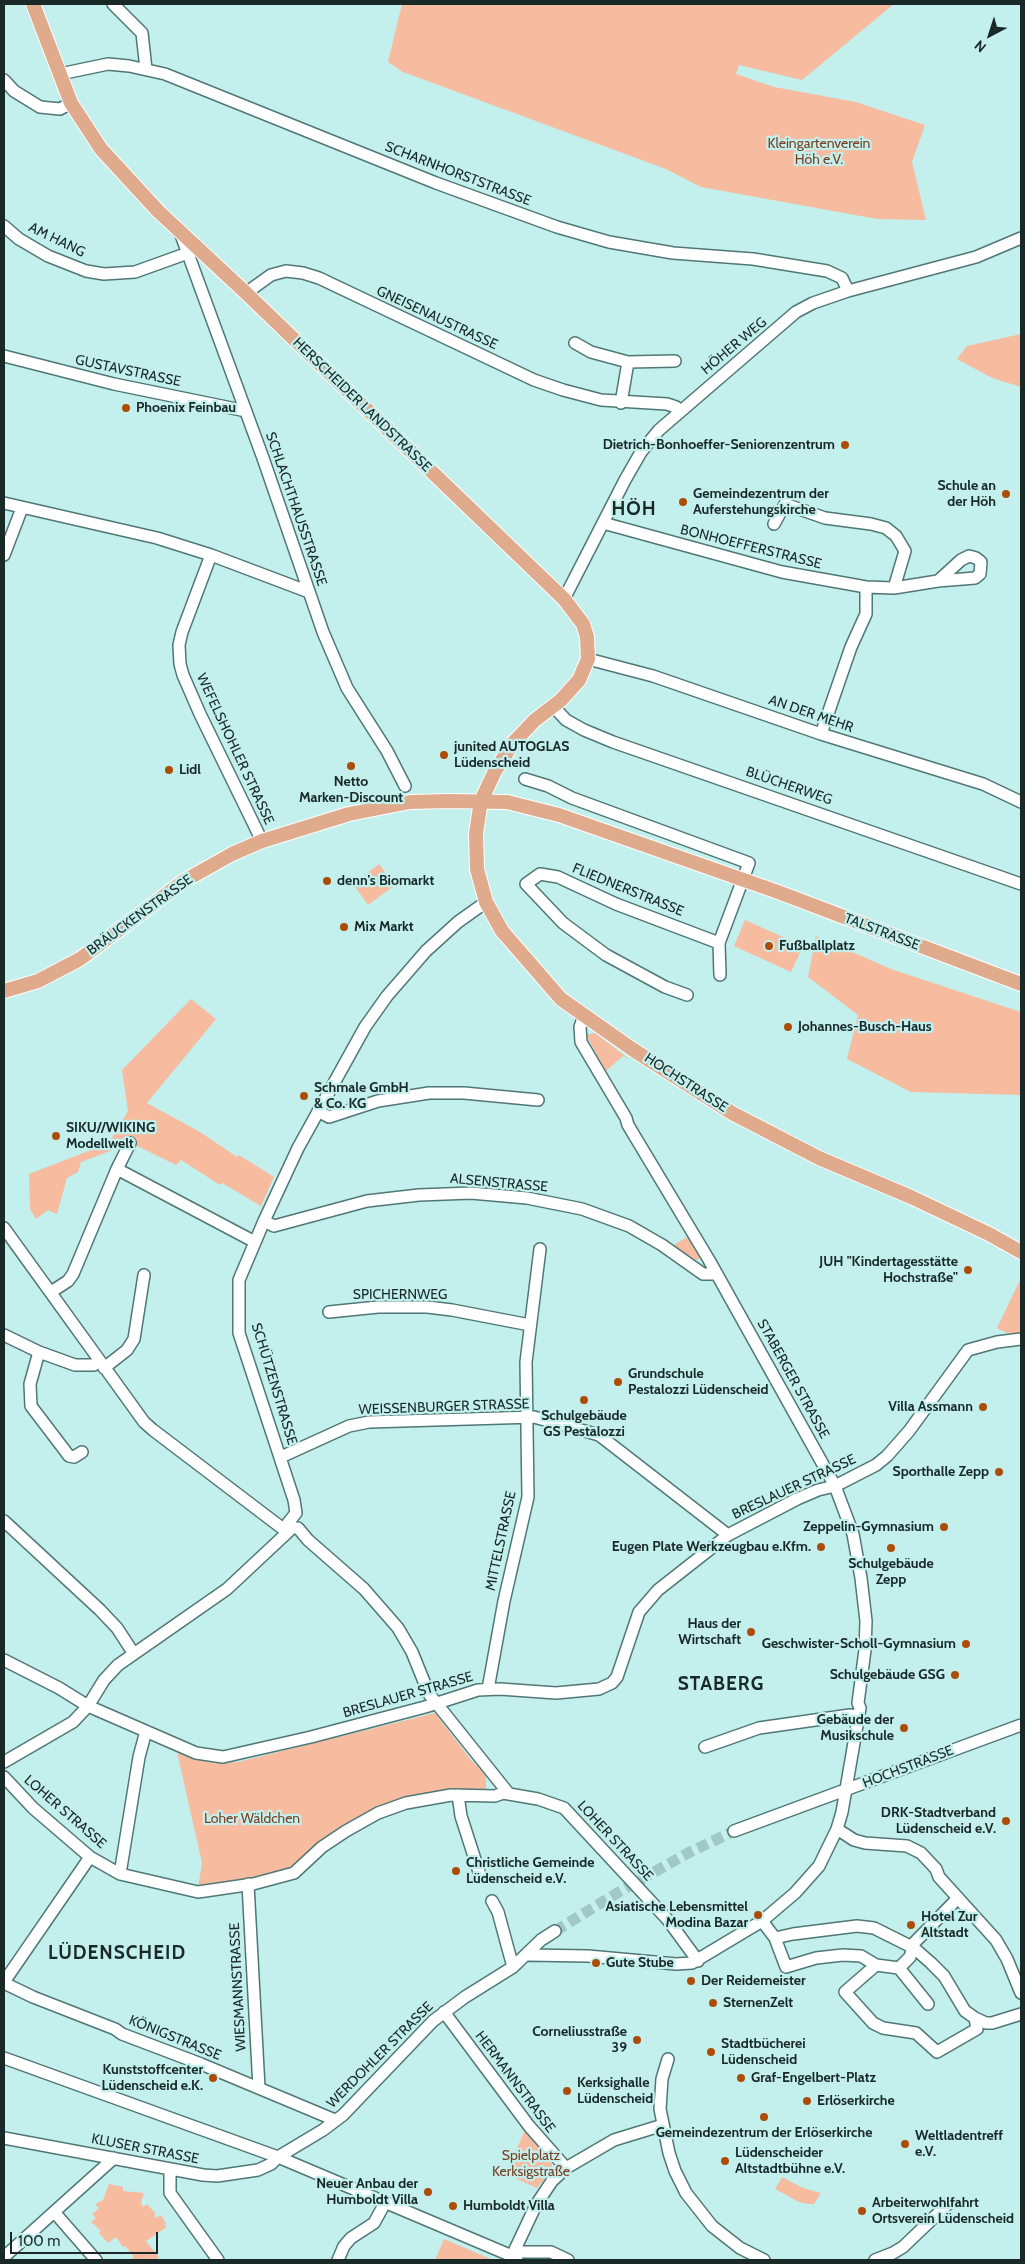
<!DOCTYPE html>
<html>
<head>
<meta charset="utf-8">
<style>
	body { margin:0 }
	#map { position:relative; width:1025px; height:2264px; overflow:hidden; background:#c3efed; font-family:Cabin,sans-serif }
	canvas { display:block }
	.frame { position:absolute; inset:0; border:5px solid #182928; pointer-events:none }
	.north { position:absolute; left:965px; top:10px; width:50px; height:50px; -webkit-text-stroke:4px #c3efed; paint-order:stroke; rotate:220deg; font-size:14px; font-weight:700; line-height:20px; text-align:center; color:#182928 }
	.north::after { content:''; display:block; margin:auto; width:18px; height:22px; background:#182928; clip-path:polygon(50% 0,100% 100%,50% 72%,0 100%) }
	.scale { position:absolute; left:10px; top:2232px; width:148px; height:22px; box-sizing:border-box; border:2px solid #182928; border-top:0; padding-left:6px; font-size:15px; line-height:18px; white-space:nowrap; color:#182928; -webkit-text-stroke:4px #c3efed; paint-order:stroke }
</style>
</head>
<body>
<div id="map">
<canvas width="1025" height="2264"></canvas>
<div class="frame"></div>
<div class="north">N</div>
<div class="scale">100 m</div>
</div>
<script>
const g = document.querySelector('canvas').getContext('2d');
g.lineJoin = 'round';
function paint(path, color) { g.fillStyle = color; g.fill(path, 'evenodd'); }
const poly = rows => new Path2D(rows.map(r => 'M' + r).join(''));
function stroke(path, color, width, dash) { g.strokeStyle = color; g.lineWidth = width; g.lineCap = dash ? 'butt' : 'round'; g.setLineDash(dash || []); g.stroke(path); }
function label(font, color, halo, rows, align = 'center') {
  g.font = font + ' Cabin,sans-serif'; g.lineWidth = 4.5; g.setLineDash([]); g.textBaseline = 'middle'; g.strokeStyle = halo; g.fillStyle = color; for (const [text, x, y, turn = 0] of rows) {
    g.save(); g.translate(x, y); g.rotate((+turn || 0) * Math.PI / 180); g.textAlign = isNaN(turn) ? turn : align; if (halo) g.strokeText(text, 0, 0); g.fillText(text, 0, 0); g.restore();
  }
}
paint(poly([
	[402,4,894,4,802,80,739,65,736,74,774,87,856,102,925,125,912,162,926,220,877,219,701,187,666,169,403,72,388,62],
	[1021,334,1021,387,992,378,957,359,967,346],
	[379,864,395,885,368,905,353,884],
	[745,920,803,946,791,972,734,946],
	[816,936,891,969,1021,1012,1021,1095,911,1092,847,1059,858,1015,808,977],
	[191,999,216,1019,147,1103,200,1132,237,1157,239,1155,274,1177,261,1206,222,1183,220,1185,181,1160,176,1165,123,1139,118,1148,81,1162,78,1172,67,1178,57,1214,48,1210,36,1219,30,1209,29,1174,109,1143,128,1111,122,1070],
	[595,1033,629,1059,623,1056,606,1071,586,1035],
	[687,1237,700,1258,696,1260,674,1247,674,1245],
	[1021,1278,1021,1333,1007,1333,997,1328],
	[435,1713,471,1760,486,1774,486,1791,450,1791,417,1795,386,1803,329,1835,287,1870,198,1888,202,1863,177,1752,197,1760,214,1763,238,1762],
	[525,2130,549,2156,552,2165,551,2170,537,2188,506,2174],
	[782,2177,803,2188,821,2193,814,2204,808,2204,799,2202,775,2189],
	[109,2184,123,2187,123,2191,144,2193,141,2203,143,2207,147,2204,156,2214,154,2215,156,2218,161,2215,166,2223,164,2224,167,2227,146,2241,159,2257,156,2260,130,2260,134,2257,125,2246,123,2247,116,2237,108,2243,99,2233,101,2231,91,2222,96,2218,92,2214,99,2208,95,2204,103,2200],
	[444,2239,491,2259,492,2260,435,2260]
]), '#f7bca0');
stroke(poly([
	[555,1931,619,1892,688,1853,734,1831]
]), '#a1c7c6', 11, [11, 5.5]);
const minor = poly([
	[113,4,142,33,146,69],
	[60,74,108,64,129,66,165,74,436,183,557,227,609,242,673,253,753,259,827,271,842,278,848,291],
	[4,80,14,91,40,107,60,109,71,103],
	[4,226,19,239,48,256,86,271,104,274,135,272,188,253],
	[180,232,263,458,323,632,347,688,387,751,405,786],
	[246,293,271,275,286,271,303,273,319,278,534,380,563,390,601,400,667,404,676,407,681,411],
	[575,343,591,352,628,362,675,361],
	[4,356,114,384,246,411],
	[621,403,628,362],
	[4,503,157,538,211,555,182,632,179,645,180,664,183,675,200,714,262,841],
	[603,523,782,572,866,587,894,588,938,581,975,578,980,574,981,562,976,558,969,556,961,560,938,581],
	[774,524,785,504,825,518,871,524,886,528,896,536,905,551,894,588],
	[4,555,22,508],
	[211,555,309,592],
	[564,599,625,480,641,452,659,430,796,312,813,303,848,291,976,257,1021,238],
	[588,659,653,676,821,734,983,784,1021,802],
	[553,706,566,720,584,730,613,742,1021,884],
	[821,734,851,647,866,614,866,587],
	[525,779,548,786,572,798,749,863,719,943,720,975],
	[687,995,665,987,606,955,563,923,526,884,540,874,558,877,616,904,719,943],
	[318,1111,329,1117,378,1101,429,1093,464,1093,538,1100],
	[117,1169,255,1242],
	[264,1221,274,1226,367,1201,419,1195,471,1193,527,1198,582,1209,629,1226,662,1245,703,1274,717,1274],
	[4,1228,100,1361],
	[51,1292,68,1281,73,1274,117,1169,130,1143],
	[329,1312,378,1307,427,1307,452,1310,530,1325],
	[4,1335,39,1352,75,1365,94,1365,100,1361,144,1422,153,1430,282,1528,298,1528,308,1540,364,1589,398,1628,412,1652,429,1694,509,1794],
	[39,1352,30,1384,31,1406,69,1456,74,1457,82,1452],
	[104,1368,127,1350,134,1339,144,1275],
	[281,1457,349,1426,369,1422,534,1417,599,1435,728,1535],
	[4,1521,100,1610,117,1628,134,1654],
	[4,1660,59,1688,88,1706,196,1753,223,1757,311,1737,425,1707,478,1690,500,1689,556,1693,599,1689,612,1683,617,1677,639,1612,658,1590,728,1535,797,1499,818,1490,835,1486,876,1465,887,1456,909,1431,968,1350,997,1342,1021,1339],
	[488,1689,504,1601,528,1497,526,1362,540,1249],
	[705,1747,759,1728,850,1715,859,1716],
	[4,1762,73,1722,88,1706,104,1680,118,1665,227,1589,289,1531,288,1523,296,1513,294,1500,239,1333,239,1280,264,1221,298,1148,365,1027,387,996,426,951,458,922,486,902],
	[4,1777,33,1808,90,1857,120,1874,198,1892,253,1884,294,1873,322,1847,346,1831,378,1813,406,1803,451,1795,495,1796,503,1793,538,1799,564,1808,668,1920,698,1961],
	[458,1795,461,1816,480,1875],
	[837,1829,854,1840,865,1843,907,1846,921,1853,936,1869,939,1877,996,1940,1007,1959,1021,1993],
	[734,1831,1021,1725],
	[120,1874,139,1757,146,1731],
	[248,1884,259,2088],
	[958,1898,914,1943,910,1957,899,1968,876,1965,845,1992,873,2023,883,2028,916,2033,937,2052,977,2029,975,2018],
	[492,1901,498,1912,513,1967],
	[762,1921,775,1938,793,1934,857,1926,874,1928,914,1948,931,1963,944,1976,965,2011,975,2018,986,2023,992,2023,1021,2014],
	[775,1938,786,1967,816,1958,843,1955,861,1956,876,1965],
	[528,1955,588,1956,676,1964,692,1963,762,1921,795,1893,819,1866,837,1829,842,1812,860,1708,858,1703,865,1650,866,1621,861,1578,853,1534,835,1486,709,1260,628,1125,626,1118,581,1042,580,1027,584,1016],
	[899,1968,928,2004],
	[4,1982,90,1857],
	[4,1983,33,1997,115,2029,122,2034,201,2064,335,2120],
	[444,2012,529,2126,566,2168],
	[4,2058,278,2157,512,2256,517,2260],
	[668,2059,662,2079,660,2109,669,2153,675,2171,686,2193,712,2226,740,2248,764,2260],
	[4,2138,203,2175,217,2176,258,2170,271,2164,278,2157,323,2130,343,2115,433,2021,465,1997,513,1967,541,1940,555,1931],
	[170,2169,170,2193,218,2260],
	[55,2213,96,2260],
	[512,2256,521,2252,551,2252,568,2260],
	[4,2257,114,2158],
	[338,2260,344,2246,351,2238,374,2223,385,2203],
	[510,2260,536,2205,552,2181,566,2168,614,2140,663,2125],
	[875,2260,893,2253,903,2247,949,2203]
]);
const major = poly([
	[33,4,71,103,101,149,158,211,246,293,564,599,583,624,587,637,588,659,579,680,561,700,535,720,513,743,495,771,481,801,476,833,477,869,486,902,502,931,561,999,632,1049,732,1113,819,1158,911,1197,989,1234,1021,1252],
	[4,991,38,981,80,959,184,881,232,854,262,841,349,814,410,802,449,801,507,802,559,815,778,892,1021,984]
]);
stroke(minor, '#4f7776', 14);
stroke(major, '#fff', 16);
stroke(minor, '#fff', 11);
stroke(major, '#e0aa8d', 14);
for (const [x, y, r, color] of [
	[126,408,5,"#ad4c07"],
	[845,445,5,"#ad4c07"],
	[1006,494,5,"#ad4c07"],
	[683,502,5,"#ad4c07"],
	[444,755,5,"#ad4c07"],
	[351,766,5,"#ad4c07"],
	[169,770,5,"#ad4c07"],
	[327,881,5,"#ad4c07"],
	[344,927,5,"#ad4c07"],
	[769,946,5,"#ad4c07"],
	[788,1027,5,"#ad4c07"],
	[304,1096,5,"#ad4c07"],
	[56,1136,5,"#ad4c07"],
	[968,1270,5,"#ad4c07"],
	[618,1382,5,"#ad4c07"],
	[584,1400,5,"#ad4c07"],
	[983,1407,5,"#ad4c07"],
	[999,1472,5,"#ad4c07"],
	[944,1527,5,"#ad4c07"],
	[821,1547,5,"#ad4c07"],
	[891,1548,5,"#ad4c07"],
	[751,1632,5,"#ad4c07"],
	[966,1644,5,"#ad4c07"],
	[955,1675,5,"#ad4c07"],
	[904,1728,5,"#ad4c07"],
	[1006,1821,5,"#ad4c07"],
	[456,1871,5,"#ad4c07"],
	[758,1915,5,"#ad4c07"],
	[911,1925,5,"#ad4c07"],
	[596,1963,5,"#ad4c07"],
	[691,1981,5,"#ad4c07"],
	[713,2003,5,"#ad4c07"],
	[637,2040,5,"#ad4c07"],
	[711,2052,5,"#ad4c07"],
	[213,2078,5,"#ad4c07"],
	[741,2078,5,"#ad4c07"],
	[567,2091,5,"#ad4c07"],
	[807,2101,5,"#ad4c07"],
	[764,2117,5,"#ad4c07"],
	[905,2144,5,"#ad4c07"],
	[725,2161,5,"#ad4c07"],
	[428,2192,5,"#ad4c07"],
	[453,2206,5,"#ad4c07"],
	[862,2211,5,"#ad4c07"]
]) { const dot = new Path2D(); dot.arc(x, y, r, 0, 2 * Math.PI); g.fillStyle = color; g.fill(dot); stroke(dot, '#c3efed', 2); }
label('14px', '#7a4021', '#c3efed', [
	["Kleingartenverein",819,144],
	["Höh e.V.",819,160],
	["Loher Wäldchen",252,1819],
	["Spielplatz",531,2156],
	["Kerksigstraße",531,2172]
]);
label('14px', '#182928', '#c3efed', [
	["SCHARNHORSTSTRASSE",458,174,21],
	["AM HANG",57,240,26],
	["GNEISENAUSTRASSE",437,318,25],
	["HÖHER WEG",734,346,-40],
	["GUSTAVSTRASSE",128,371,12],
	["HERSCHEIDER LANDSTRASSE",362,405,44],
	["SCHLACHTHAUSSTRASSE",296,509,71],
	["BONHOEFFERSTRASSE",751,547,14],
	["AN DER MEHR",811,714,19],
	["WEFELSHOHLER STRASSE",235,749,65],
	["BLÜCHERWEG",789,786,19],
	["FLIEDNERSTRASSE",628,890,22],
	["BRÄUCKENSTRASSE",140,915,-36],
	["TALSTRASSE",882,932,21],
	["HOCHSTRASSE",686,1083,33],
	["ALSENSTRASSE",499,1183,5],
	["SPICHERNWEG",400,1295],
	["STABERGER STRASSE",793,1379,61],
	["SCHÜTZENSTRASSE",274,1384,73],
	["WEISSENBURGER STRASSE",444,1407,-2],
	["BRESLAUER STRASSE",794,1487,-25],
	["MITTELSTRASSE",501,1541,-78],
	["BRESLAUER STRASSE",408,1695,-16],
	["HOCHSTRASSE",908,1767,-21],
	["LOHER STRASSE",65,1812,41],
	["LOHER STRASSE",615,1841,47],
	["WIESMANNSTRASSE",238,1987,-93],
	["KÖNIGSTRASSE",175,2038,22],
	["WERDOHLER STRASSE",380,2055,-45],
	["HERMANNSTRASSE",515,2082,53],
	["KLUSER STRASSE",145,2149,11]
]);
label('bold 14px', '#182928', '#c3efed', [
	["Phoenix Feinbau",136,408],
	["Dietrich-Bonhoeffer-Seniorenzentrum",835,445,"right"],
	["Schule an",996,486,"right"],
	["der Höh",996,502,"right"],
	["Gemeindezentrum der",693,494],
	["Auferstehungskirche",693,510],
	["junited AUTOGLAS",454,747],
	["Lüdenscheid",454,763],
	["Lidl",179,770],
	["Netto",351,782,"center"],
	["Marken-Discount",351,798,"center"],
	["denn's Biomarkt",337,881],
	["Mix Markt",354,927],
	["Fußballplatz",779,946],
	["Johannes-Busch-Haus",798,1027],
	["Schmale GmbH",314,1088],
	["& Co. KG",314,1104],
	["SIKU//WIKING",66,1128],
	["Modellwelt",66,1144],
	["JUH \"Kindertagesstätte",958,1262,"right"],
	["Hochstraße\"",958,1278,"right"],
	["Grundschule",628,1374],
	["Pestalozzi Lüdenscheid",628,1390],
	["Villa Assmann",973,1407,"right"],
	["Schulgebäude",584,1416,"center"],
	["GS Pestalozzi",584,1432,"center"],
	["Sporthalle Zepp",989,1472,"right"],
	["Zeppelin-Gymnasium",934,1527,"right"],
	["Eugen Plate Werkzeugbau e.Kfm.",811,1547,"right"],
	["Schulgebäude",891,1564,"center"],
	["Zepp",891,1580,"center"],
	["Haus der",741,1624,"right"],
	["Wirtschaft",741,1640,"right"],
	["Geschwister-Scholl-Gymnasium",956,1644,"right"],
	["Schulgebäude GSG",945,1675,"right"],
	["Gebäude der",894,1720,"right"],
	["Musikschule",894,1736,"right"],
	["DRK-Stadtverband",996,1813,"right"],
	["Lüdenscheid e.V.",996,1829,"right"],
	["Christliche Gemeinde",466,1863],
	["Lüdenscheid e.V.",466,1879],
	["Asiatische Lebensmittel",748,1907,"right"],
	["Modina Bazar",748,1923,"right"],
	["Hotel Zur",921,1917],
	["Altstadt",921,1933],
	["Gute Stube",606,1963],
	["Der Reidemeister",701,1981],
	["SternenZelt",723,2003],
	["Corneliusstraße",627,2032,"right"],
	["39",627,2048,"right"],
	["Stadtbücherei",721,2044],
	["Lüdenscheid",721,2060],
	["Kunststoffcenter",203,2070,"right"],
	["Lüdenscheid e.K.",203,2086,"right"],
	["Graf-Engelbert-Platz",751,2078],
	["Kerksighalle",577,2083],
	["Lüdenscheid",577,2099],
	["Erlöserkirche",817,2101],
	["Gemeindezentrum der Erlöserkirche",764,2133,"center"],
	["Weltladentreff",915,2136],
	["e.V.",915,2152],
	["Lüdenscheider",735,2153],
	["Altstadtbühne e.V.",735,2169],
	["Neuer Anbau der",418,2184,"right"],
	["Humboldt Villa",418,2200,"right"],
	["Arbeiterwohlfahrt",872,2203],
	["Ortsverein Lüdenscheid",872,2219],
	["Humboldt Villa",463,2206]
], 'left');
g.letterSpacing = '1px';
label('bold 19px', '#182928', '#c3efed', [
	["HÖH",634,509],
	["STABERG",721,1684],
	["LÜDENSCHEID",117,1953]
]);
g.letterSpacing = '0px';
</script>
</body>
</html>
